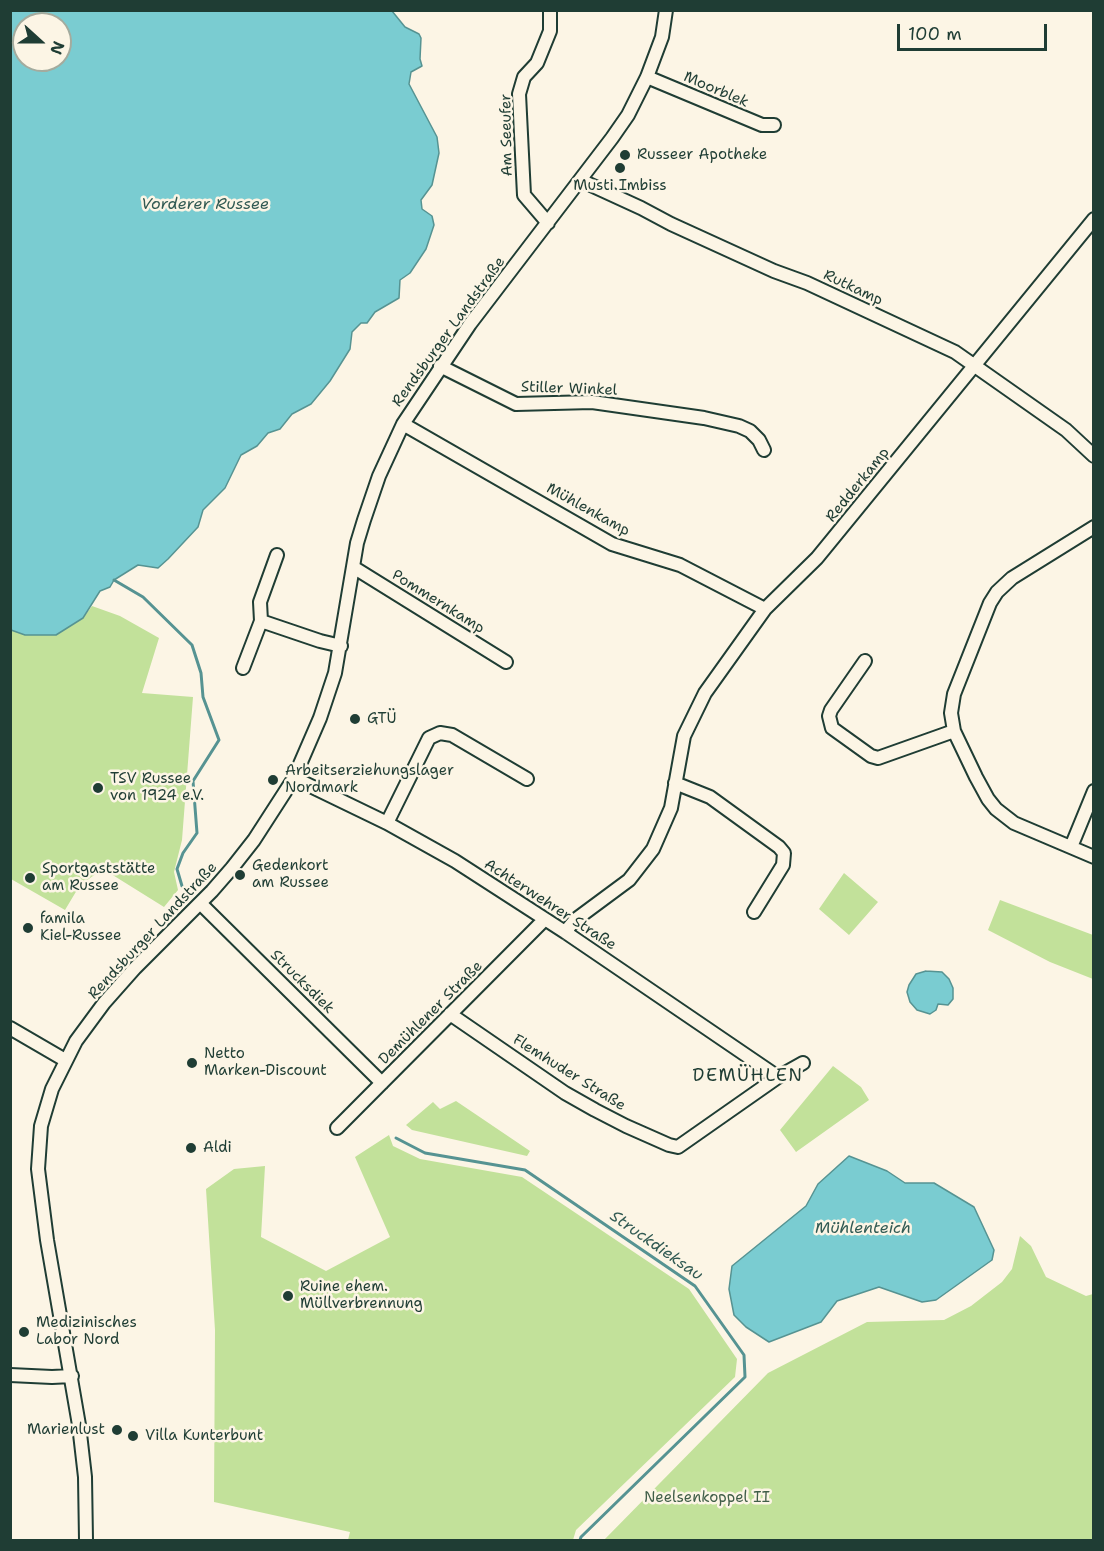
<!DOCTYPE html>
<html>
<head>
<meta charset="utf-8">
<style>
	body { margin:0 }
	#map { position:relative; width:1104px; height:1551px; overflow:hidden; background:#fcf5e5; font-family:"Shantell Sans",sans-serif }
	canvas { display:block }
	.frame { position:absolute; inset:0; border:12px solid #1f3d34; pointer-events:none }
	.north { position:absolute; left:12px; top:12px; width:60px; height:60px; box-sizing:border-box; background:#fcf5e5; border:2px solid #a4ab9e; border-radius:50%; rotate:111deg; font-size:16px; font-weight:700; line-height:24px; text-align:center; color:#1f3d34 }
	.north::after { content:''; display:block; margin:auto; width:21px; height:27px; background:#1f3d34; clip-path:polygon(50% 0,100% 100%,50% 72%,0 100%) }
	.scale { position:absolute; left:897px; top:24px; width:150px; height:27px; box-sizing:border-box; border:3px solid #1f3d34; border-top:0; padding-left:8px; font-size:18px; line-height:21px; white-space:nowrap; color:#1f3d34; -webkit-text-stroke:4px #fcf5e5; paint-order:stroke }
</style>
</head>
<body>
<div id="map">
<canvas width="1104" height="1551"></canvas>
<div class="frame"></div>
<div class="north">N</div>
<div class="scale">100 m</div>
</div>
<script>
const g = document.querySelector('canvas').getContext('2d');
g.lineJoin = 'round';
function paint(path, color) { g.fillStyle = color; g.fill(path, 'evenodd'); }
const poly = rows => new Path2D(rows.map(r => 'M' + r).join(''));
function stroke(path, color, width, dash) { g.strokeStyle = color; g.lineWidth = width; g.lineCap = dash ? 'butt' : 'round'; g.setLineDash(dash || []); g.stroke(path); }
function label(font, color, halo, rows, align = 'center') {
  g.font = font + ' "Shantell Sans",sans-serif'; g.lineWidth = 5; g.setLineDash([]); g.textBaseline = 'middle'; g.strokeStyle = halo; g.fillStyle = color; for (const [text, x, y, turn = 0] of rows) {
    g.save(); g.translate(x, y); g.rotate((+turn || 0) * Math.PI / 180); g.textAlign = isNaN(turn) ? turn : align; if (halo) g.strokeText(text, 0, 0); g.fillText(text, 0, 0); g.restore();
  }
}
paint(poly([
	[92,606,120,616,159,638,142,693,193,697,182,840,174,872,178,890,164,907,103,869,80,885,65,910,11,879,11,630,25,635,83,618],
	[844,873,878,902,849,935,819,909],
	[1000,900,1093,935,1093,979,1050,962,988,930],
	[833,1066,861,1087,869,1100,796,1152,780,1130],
	[456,1101,530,1151,527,1156,412,1130,406,1125,433,1102,440,1109],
	[389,1135,393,1146,420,1159,522,1177,689,1289,737,1359,735,1377,576,1530,573,1540,348,1540,350,1532,214,1502,215,1330,206,1189,234,1169,265,1166,261,1237,326,1271,390,1237,355,1157],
	[1020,1236,1031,1246,1046,1277,1086,1296,1093,1294,1093,1540,604,1540,768,1373,867,1322,944,1320,971,1306,1002,1282,1012,1269]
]), '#c2e19a');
const water = poly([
	[10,11,392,11,405,27,419,34,421,38,420,59,422,66,411,72,409,84,437,137,439,153,432,185,421,200,422,209,432,216,434,225,426,249,410,273,400,280,399,298,375,312,367,323,361,323,352,332,350,349,330,381,311,404,292,414,280,429,268,433,257,446,241,455,225,488,203,510,198,527,168,559,158,568,138,565,114,580,110,587,100,591,83,618,56,635,25,635,11,630,10,11],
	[24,24,60,24,60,60,24,60,24,24],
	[926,971,942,972,949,979,953,988,953,999,948,1005,938,1004,936,1010,930,1014,917,1010,910,1002,907,992,909,985,916,974,926,971],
	[849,1156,887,1171,905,1183,934,1183,974,1207,994,1250,992,1260,936,1300,922,1302,879,1287,837,1301,821,1322,769,1342,746,1327,734,1315,729,1289,732,1266,806,1206,818,1184,849,1156]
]);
paint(water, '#7accd1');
stroke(water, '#569392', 1.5);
stroke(poly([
	[114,580,143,597,192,645,201,673,203,697,219,740,193,781,197,833,183,853,177,869,182,886],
	[396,1138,425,1153,525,1170,695,1286,744,1355,745,1377,581,1537,580,1540]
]), '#569392', 3);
const minor = poly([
	[647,77,762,125,774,125],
	[580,180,641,208,671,224,774,271,807,283,955,352,1066,430,1094,456],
	[548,223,524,195,519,94,524,77,537,63,550,31,550,10],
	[440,366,516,404,592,402,704,418,739,426,750,431,759,440,764,450],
	[403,424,612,544,680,565,765,609],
	[1094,527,1012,578,997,592,990,603,954,694,951,713,954,731,976,777,988,799,996,809,1014,823,1094,857],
	[353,567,506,662],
	[261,621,320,641,341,646],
	[865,661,831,710,829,716,832,728,871,756,878,758,954,731],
	[243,668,261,621,260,602,277,555],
	[294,778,387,823,455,861,565,932,778,1077],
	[675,783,710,797,779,847,784,853,783,865,754,912],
	[387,823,429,738,440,733,452,735,527,779],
	[1071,847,1094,791],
	[200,903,382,1083],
	[565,932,575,920,629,880,653,849,671,808,684,736,705,693,765,609,817,558,1094,219],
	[450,1014,565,1093,595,1110,626,1126,669,1145,678,1147,778,1077,803,1063],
	[10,1028,65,1060],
	[337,1128,545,919],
	[10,1375,52,1377,72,1376],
	[86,1540,85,1477,79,1425,47,1240,38,1169,41,1126,52,1089,76,1041,104,1003,135,968,212,891,232,868,254,840,294,778,320,718,335,673,357,543,364,520,379,476,403,424,470,324,612,138,628,115,647,77,662,37,666,10]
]);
stroke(minor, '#1f3d34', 16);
stroke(minor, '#fcf5e5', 12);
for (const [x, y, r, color] of [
	[625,155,6,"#1f3d34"],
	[620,168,6,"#1f3d34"],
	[355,719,6,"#1f3d34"],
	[273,780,6,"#1f3d34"],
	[98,788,6,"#1f3d34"],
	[240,875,6,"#1f3d34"],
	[30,878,6,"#1f3d34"],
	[28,928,6,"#1f3d34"],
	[192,1063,6,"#1f3d34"],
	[191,1148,6,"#1f3d34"],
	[288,1296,6,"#1f3d34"],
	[24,1332,6,"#1f3d34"],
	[117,1430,6,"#1f3d34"],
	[133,1436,6,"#1f3d34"]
]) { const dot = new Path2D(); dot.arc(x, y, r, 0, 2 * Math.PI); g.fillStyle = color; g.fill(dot); stroke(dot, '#fcf5e5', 2); }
label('15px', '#1f3d34', '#fcf5e5', [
	["Moorblek",716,90,23],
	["Am Seeufer",507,135,-91],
	["Rutkamp",853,288,25],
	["Rendsburger Landstraße",449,332,-54],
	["Stiller Winkel",569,389,2],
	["Redderkamp",858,485,-51],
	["Mühlenkamp",588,510,29],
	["Pommernkamp",438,602,32],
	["Achterwehrer Straße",550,905,33],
	["Rendsburger Landstraße",153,931,-47],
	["Strucksdiek",302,982,45],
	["Demühlener Straße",431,1013,-45],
	["Flemhuder Straße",569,1073,32]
]);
label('15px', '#1f3d34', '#fcf5e5', [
	["Russeer Apotheke",637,155],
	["Musti Imbiss",620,186,"center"],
	["GTÜ",367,719],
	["Arbeitserziehungslager",285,771],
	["Nordmark",285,788],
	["TSV Russee",110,779],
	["von 1924 e.V.",110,796],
	["Gedenkort",252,866],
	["am Russee",252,883],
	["Sportgaststätte",42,869],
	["am Russee",42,886],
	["famila",40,919],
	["Kiel-Russee",40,936],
	["Netto",204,1054],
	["Marken-Discount",204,1071],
	["Aldi",203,1148],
	["Ruine ehem.",300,1287],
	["Müllverbrennung",300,1304],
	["Medizinisches",36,1323],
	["Labor Nord",36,1340],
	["Marienlust",105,1430,"right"],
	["Villa Kunterbunt",145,1436]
], 'left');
label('15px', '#405e48', '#fcf5e5', [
	["Neelsenkoppel II",707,1498]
]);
label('italic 16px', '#315a53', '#fcf5e5', [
	["Vorderer Russee",205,205],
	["Mühlenteich",863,1229],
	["Struckdieksau",656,1246,35]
]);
g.letterSpacing = '1.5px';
label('18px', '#1f3d34', '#fcf5e5', [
	["DEMÜHLEN",748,1076]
]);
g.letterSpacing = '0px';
</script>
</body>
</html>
